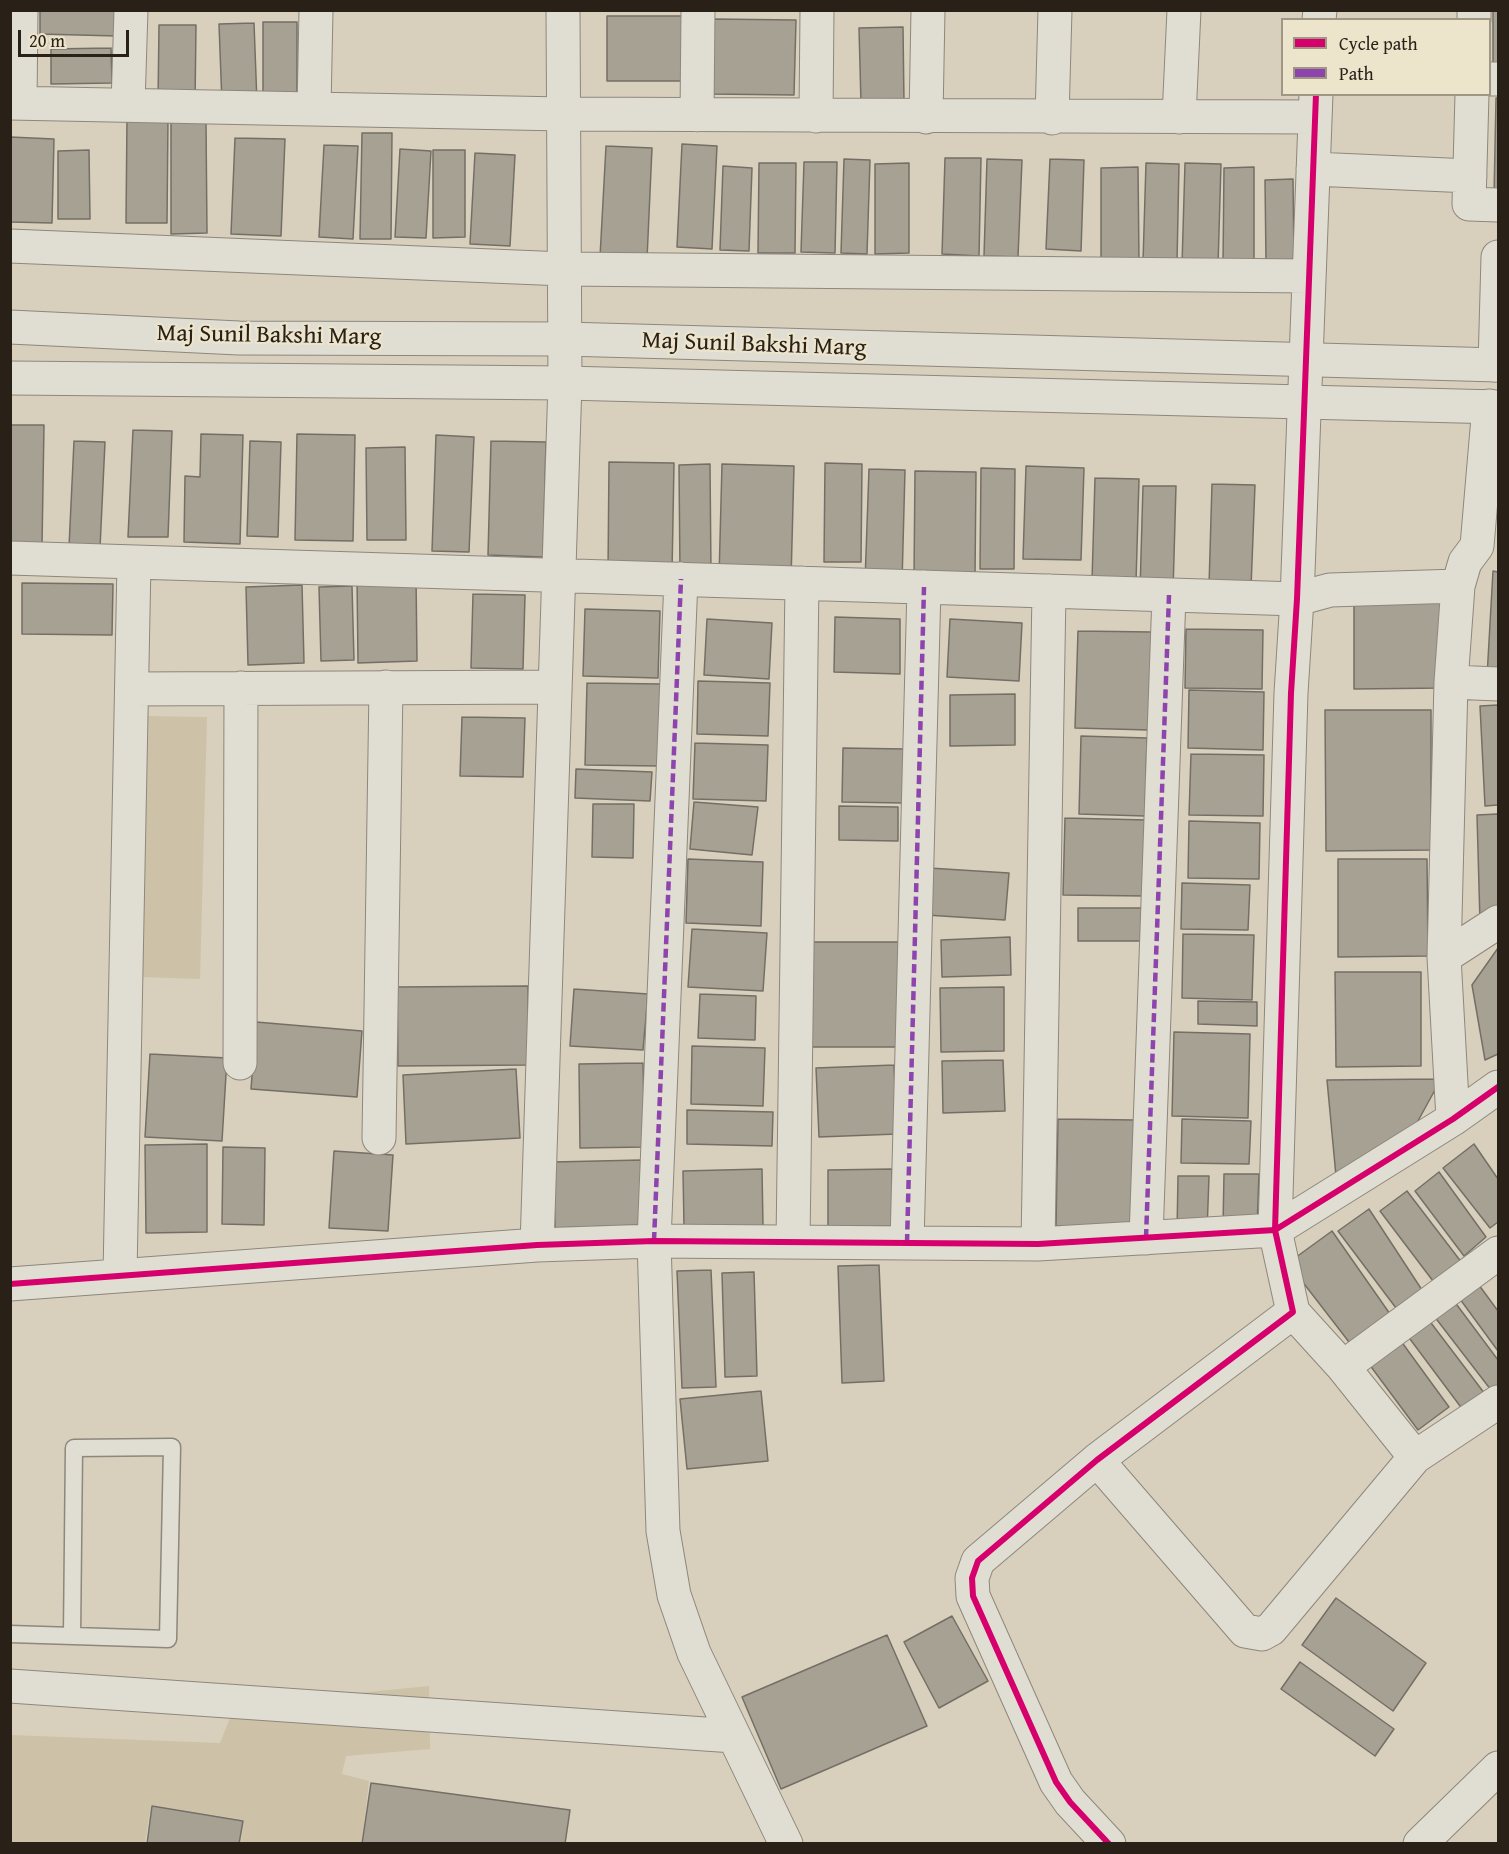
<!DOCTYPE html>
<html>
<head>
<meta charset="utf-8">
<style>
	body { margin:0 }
	#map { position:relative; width:1509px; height:1854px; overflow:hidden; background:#d8d0bd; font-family:"Gentium Book Plus",serif }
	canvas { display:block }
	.frame { position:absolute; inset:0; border:12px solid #292018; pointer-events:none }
	.legend { position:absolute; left:1281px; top:18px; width:210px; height:78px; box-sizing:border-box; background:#ede4cc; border:2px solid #9f9684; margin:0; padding:8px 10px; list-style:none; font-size:18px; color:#292018 }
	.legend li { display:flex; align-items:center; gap:12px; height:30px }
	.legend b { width:30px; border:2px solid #9f9684 }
	.scale { position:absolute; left:18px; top:30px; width:111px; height:27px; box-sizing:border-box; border:3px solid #292018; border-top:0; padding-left:8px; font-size:18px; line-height:21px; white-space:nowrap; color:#292018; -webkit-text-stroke:4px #ede4cc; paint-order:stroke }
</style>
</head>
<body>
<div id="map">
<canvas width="1509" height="1854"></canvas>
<div class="frame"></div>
<ul class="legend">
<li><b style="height:8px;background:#d6006c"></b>Cycle path</li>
<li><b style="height:8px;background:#8e44ad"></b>Path</li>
</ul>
<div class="scale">20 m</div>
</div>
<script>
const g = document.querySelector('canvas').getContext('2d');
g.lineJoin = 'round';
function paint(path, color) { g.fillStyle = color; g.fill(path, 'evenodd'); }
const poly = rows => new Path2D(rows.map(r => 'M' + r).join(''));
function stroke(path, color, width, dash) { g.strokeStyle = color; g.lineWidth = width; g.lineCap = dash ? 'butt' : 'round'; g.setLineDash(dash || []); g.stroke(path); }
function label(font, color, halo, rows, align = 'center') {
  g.font = font + ' "Gentium Book Plus",serif'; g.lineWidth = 4.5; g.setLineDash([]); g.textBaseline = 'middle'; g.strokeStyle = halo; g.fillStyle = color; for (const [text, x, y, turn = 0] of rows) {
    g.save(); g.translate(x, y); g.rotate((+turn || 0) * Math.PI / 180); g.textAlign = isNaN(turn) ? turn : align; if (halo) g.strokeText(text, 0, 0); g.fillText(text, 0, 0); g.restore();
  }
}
paint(poly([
	[145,716,207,717,200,979,139,977],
	[429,1686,430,1749,346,1756,342,1774,369,1781,362,1843,241,1843,244,1820,151,1805,145,1843,11,1843,10,1735,220,1743,235,1705]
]), '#cdc2a8');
const building = poly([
	[40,10,118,10,117,36,40,34,40,10],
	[1493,10,1498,10,1498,67,1493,67,1493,10],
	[607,16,687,16,687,81,607,81,607,16],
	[712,19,796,20,794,95,711,94,712,19],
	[263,22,297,22,297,105,263,105,263,22],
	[254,23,257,103,222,104,219,24,254,23],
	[159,25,196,25,195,105,158,104,159,25],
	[903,27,904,103,861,104,859,28,903,27],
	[111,48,112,83,51,84,51,49,111,48],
	[1496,98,1498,98,1498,195,1494,195,1496,98],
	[127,117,168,117,167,223,126,223,127,117],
	[171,122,206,122,207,233,171,234,171,122],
	[362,133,392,133,391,239,360,239,362,133],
	[10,137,54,139,52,223,10,222,10,137],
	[235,138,285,139,281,236,231,234,235,138],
	[682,144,717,146,712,249,677,247,682,144],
	[324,145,358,146,353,239,319,237,324,145],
	[606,146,652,148,647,259,600,257,606,146],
	[400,149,431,151,426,238,395,237,400,149],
	[89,150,90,219,58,219,58,151,89,150],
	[433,150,465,150,465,237,433,238,433,150],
	[475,153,515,155,510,246,470,244,475,153],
	[945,158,981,158,979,256,942,254,945,158],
	[844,159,870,160,867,254,841,253,844,159],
	[987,159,1022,160,1018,257,984,256,987,159],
	[1050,159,1084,160,1081,251,1046,249,1050,159],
	[804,162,837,162,835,253,801,252,804,162],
	[759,163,796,163,795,253,758,253,759,163],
	[909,163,909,253,875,254,875,164,909,163],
	[1146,163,1179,164,1177,262,1143,262,1146,163],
	[1185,163,1221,164,1218,266,1182,265,1185,163],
	[723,166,752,168,749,251,720,250,723,166],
	[1138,167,1139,262,1101,262,1101,168,1138,167],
	[1254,167,1254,264,1223,264,1224,168,1254,167],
	[1293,179,1294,261,1266,262,1265,180,1293,179],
	[10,425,44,425,42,546,10,545,10,425],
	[133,430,172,431,168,537,128,537,133,430],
	[201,434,243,435,240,544,184,542,185,476,200,477,201,434],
	[297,434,355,435,353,541,295,540,297,434],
	[436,435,474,437,469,552,432,551,436,435],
	[74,441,105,442,100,548,69,547,74,441],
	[250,441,281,442,278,537,247,536,250,441],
	[491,441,546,442,543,557,488,555,491,441],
	[405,447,406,540,367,540,366,448,405,447],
	[609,462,674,463,672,573,608,573,609,462],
	[825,463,862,464,861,562,824,562,825,463],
	[710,464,711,574,680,574,679,465,710,464],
	[722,464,794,466,791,580,719,578,722,464],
	[1026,466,1084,468,1081,560,1023,559,1026,466],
	[981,468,1015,469,1014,569,980,569,981,468],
	[869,469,905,470,902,583,865,582,869,469],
	[915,471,976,472,975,577,914,577,915,471],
	[1095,478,1139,479,1136,582,1092,581,1095,478],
	[1212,484,1255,485,1251,588,1209,586,1212,484],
	[1143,486,1176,486,1173,592,1140,591,1143,486],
	[1493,571,1498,572,1498,677,1487,677,1493,571],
	[416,576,417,661,358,663,357,577,416,576],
	[22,583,113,584,112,635,22,634,22,583],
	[302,585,304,663,248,665,246,587,302,585],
	[352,586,354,660,321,661,319,587,352,586],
	[473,594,525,595,523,669,471,668,473,594],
	[1354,595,1442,595,1443,688,1354,689,1354,595],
	[585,609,660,611,658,678,583,676,585,609],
	[835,617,900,619,900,674,834,672,835,617],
	[707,619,772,623,769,679,704,675,707,619],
	[950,619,1022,623,1019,681,947,677,950,619],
	[1186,629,1263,630,1262,689,1185,688,1186,629],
	[1078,631,1152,632,1149,730,1075,728,1078,631],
	[698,681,770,683,768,736,697,734,698,681],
	[587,683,661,684,659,766,585,765,587,683],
	[1189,690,1264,692,1263,750,1188,748,1189,690],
	[1015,694,1015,745,950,746,950,695,1015,694],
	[1498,705,1498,805,1485,806,1480,706,1498,705],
	[1325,710,1431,710,1431,850,1326,851,1325,710],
	[462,717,525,718,523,777,460,776,462,717],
	[1081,736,1147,738,1145,816,1079,814,1081,736],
	[695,743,768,745,766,801,693,799,695,743],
	[843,748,905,749,905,803,842,802,843,748],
	[1191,754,1264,755,1263,816,1189,815,1191,754],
	[576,769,652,772,650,801,575,798,576,769],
	[694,802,758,807,752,855,690,849,694,802],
	[593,804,634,804,633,858,592,857,593,804],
	[839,806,898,807,898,841,839,840,839,806],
	[1498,814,1498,912,1480,922,1477,815,1498,814],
	[1065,818,1147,820,1145,896,1063,895,1065,818],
	[1189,821,1260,823,1259,879,1188,878,1189,821],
	[688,859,763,862,761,926,686,923,688,859],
	[1338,859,1427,859,1428,956,1338,957,1338,859],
	[929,868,1009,873,1005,920,926,915,929,868],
	[1182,883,1250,885,1248,930,1181,929,1182,883],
	[1078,908,1144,908,1144,941,1078,941,1078,908],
	[692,929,767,933,763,991,688,987,692,929],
	[1183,934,1254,935,1252,1000,1182,998,1183,934],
	[1010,937,1011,975,942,977,941,940,1010,937],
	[812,942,906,942,906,1047,812,1047,812,942],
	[1498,948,1498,1054,1485,1060,1472,985,1498,948],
	[1335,972,1421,972,1421,1066,1336,1067,1335,972],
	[528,986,528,1065,398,1066,397,987,528,986],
	[1004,987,1004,1051,941,1052,940,988,1004,987],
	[574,989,648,994,643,1050,570,1046,574,989],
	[700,994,756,996,755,1040,698,1038,700,994],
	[1198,1001,1257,1002,1257,1026,1198,1024,1198,1001],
	[256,1022,362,1031,357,1097,251,1089,256,1022],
	[1174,1032,1250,1034,1248,1118,1172,1116,1174,1032],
	[692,1046,765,1048,763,1106,691,1104,692,1046],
	[150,1054,227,1058,222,1141,145,1137,150,1054],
	[1003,1060,1005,1111,943,1113,942,1061,1003,1060],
	[643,1063,645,1147,580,1148,579,1064,643,1063],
	[894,1065,897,1134,819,1137,816,1068,894,1065],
	[516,1069,520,1138,406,1144,403,1075,516,1069],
	[1441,1079,1413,1130,1336,1176,1327,1080,1441,1079],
	[687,1110,773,1112,772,1146,687,1144,687,1110],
	[1058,1119,1135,1120,1133,1226,1056,1226,1058,1119],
	[1182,1119,1251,1121,1249,1164,1181,1163,1182,1119],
	[207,1144,207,1232,146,1233,145,1145,207,1144],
	[1474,1144,1498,1179,1498,1222,1490,1228,1443,1168,1474,1144],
	[223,1147,265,1148,264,1225,222,1224,223,1147],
	[334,1151,393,1155,388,1231,329,1228,334,1151],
	[642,1160,643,1225,555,1228,553,1162,642,1160],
	[762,1169,763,1226,684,1227,683,1171,762,1169],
	[892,1169,892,1226,828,1227,828,1170,892,1169],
	[1439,1172,1486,1237,1464,1256,1415,1191,1439,1172],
	[1224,1174,1259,1174,1257,1227,1223,1226,1224,1174],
	[1178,1176,1209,1176,1207,1232,1177,1232,1178,1176],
	[1407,1191,1462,1263,1433,1281,1380,1211,1407,1191],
	[1369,1209,1422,1290,1396,1308,1338,1231,1369,1209],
	[1332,1231,1390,1314,1349,1342,1288,1263,1332,1231],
	[879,1265,884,1381,842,1383,838,1266,879,1265],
	[711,1270,716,1387,682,1388,677,1271,711,1270],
	[754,1272,757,1376,725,1377,722,1273,754,1272],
	[1476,1281,1498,1311,1498,1351,1457,1295,1476,1281],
	[1454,1301,1498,1360,1498,1385,1491,1390,1434,1316,1454,1301],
	[1425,1315,1488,1398,1466,1414,1404,1331,1425,1315],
	[1398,1337,1449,1407,1418,1430,1366,1360,1398,1337],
	[761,1391,768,1461,687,1469,680,1399,761,1391],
	[1336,1598,1426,1663,1393,1711,1302,1645,1336,1598],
	[952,1616,988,1681,939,1708,904,1642,952,1616],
	[887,1635,927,1726,781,1789,742,1697,887,1635],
	[1300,1662,1394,1729,1375,1756,1281,1689,1300,1662],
	[371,1783,570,1810,565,1844,362,1844,371,1783],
	[152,1806,243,1821,239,1844,147,1844,152,1806]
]);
paint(building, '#a7a194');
stroke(building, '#746f66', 1.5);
const service = poly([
	[10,1634,168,1639,172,1447,74,1448,72,1635]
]);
const minor = poly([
	[1319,20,1320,10],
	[1474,20,1474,10],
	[1490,79,1498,79],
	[1472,94,1469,204,1498,205],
	[10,103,563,114,1315,117],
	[20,103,21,10],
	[128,105,131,10],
	[314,109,316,10],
	[697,115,698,10],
	[816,116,817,10],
	[926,117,928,10],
	[1179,117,1184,10],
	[1052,118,1055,10],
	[1313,169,1470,176],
	[10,246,564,269,1309,276],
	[1495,365,1498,257],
	[10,558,1297,599,1330,590,1458,586],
	[681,579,654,1241,663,1531,674,1595,694,1653,786,1844],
	[1451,682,1498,684],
	[132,689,555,687],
	[1444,957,1451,682,1458,586,1465,562,1477,546,1489,406],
	[240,1063,241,688],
	[1453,1119,1444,957,1498,922],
	[379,1138,386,687],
	[1146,1238,1169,595],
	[793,1242,802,583],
	[907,1243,924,587],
	[1038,1244,1049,591],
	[537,1245,565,383,563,10],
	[120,1274,134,563],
	[10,1284,537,1245,654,1241,1038,1244,1275,1230,1453,1119,1498,1087],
	[1343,1367,1498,1253],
	[1415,1457,1498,1402],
	[1097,1460,1245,1631,1262,1634,1271,1629,1415,1457,1343,1367,1293,1312],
	[10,1686,734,1736],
	[1109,1844,1070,1802,1056,1782,973,1596,972,1578,978,1561,1097,1460,1293,1312,1275,1230,1291,693,1297,599,1316,94],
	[1420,1844,1498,1768]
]);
const tertiary = poly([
	[10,327,239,338,565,339,1498,365],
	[10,378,565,383,1498,407]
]);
stroke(service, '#8d877c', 19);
stroke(minor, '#8d877c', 35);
stroke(tertiary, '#8d877c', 35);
stroke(service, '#e0ddd3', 16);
stroke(minor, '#e0ddd3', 33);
stroke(tertiary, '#e0ddd3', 33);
stroke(poly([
	[1146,1238,1169,595],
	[654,1241,681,579],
	[907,1243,924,587]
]), '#8e44ad', 4.5, [9, 4.5]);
stroke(poly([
	[10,1284,537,1245,654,1241,1038,1244,1275,1230,1453,1119,1498,1087],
	[1109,1844,1070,1802,1056,1782,973,1596,972,1578,978,1561,1097,1460,1293,1312,1275,1230,1291,693,1297,599,1316,94]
]), '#d6006c', 6);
label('24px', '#292018', '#ede4cc', [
	["Maj Sunil Bakshi Marg",269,336,1],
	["Maj Sunil Bakshi Marg",754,345,2]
]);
</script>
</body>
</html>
